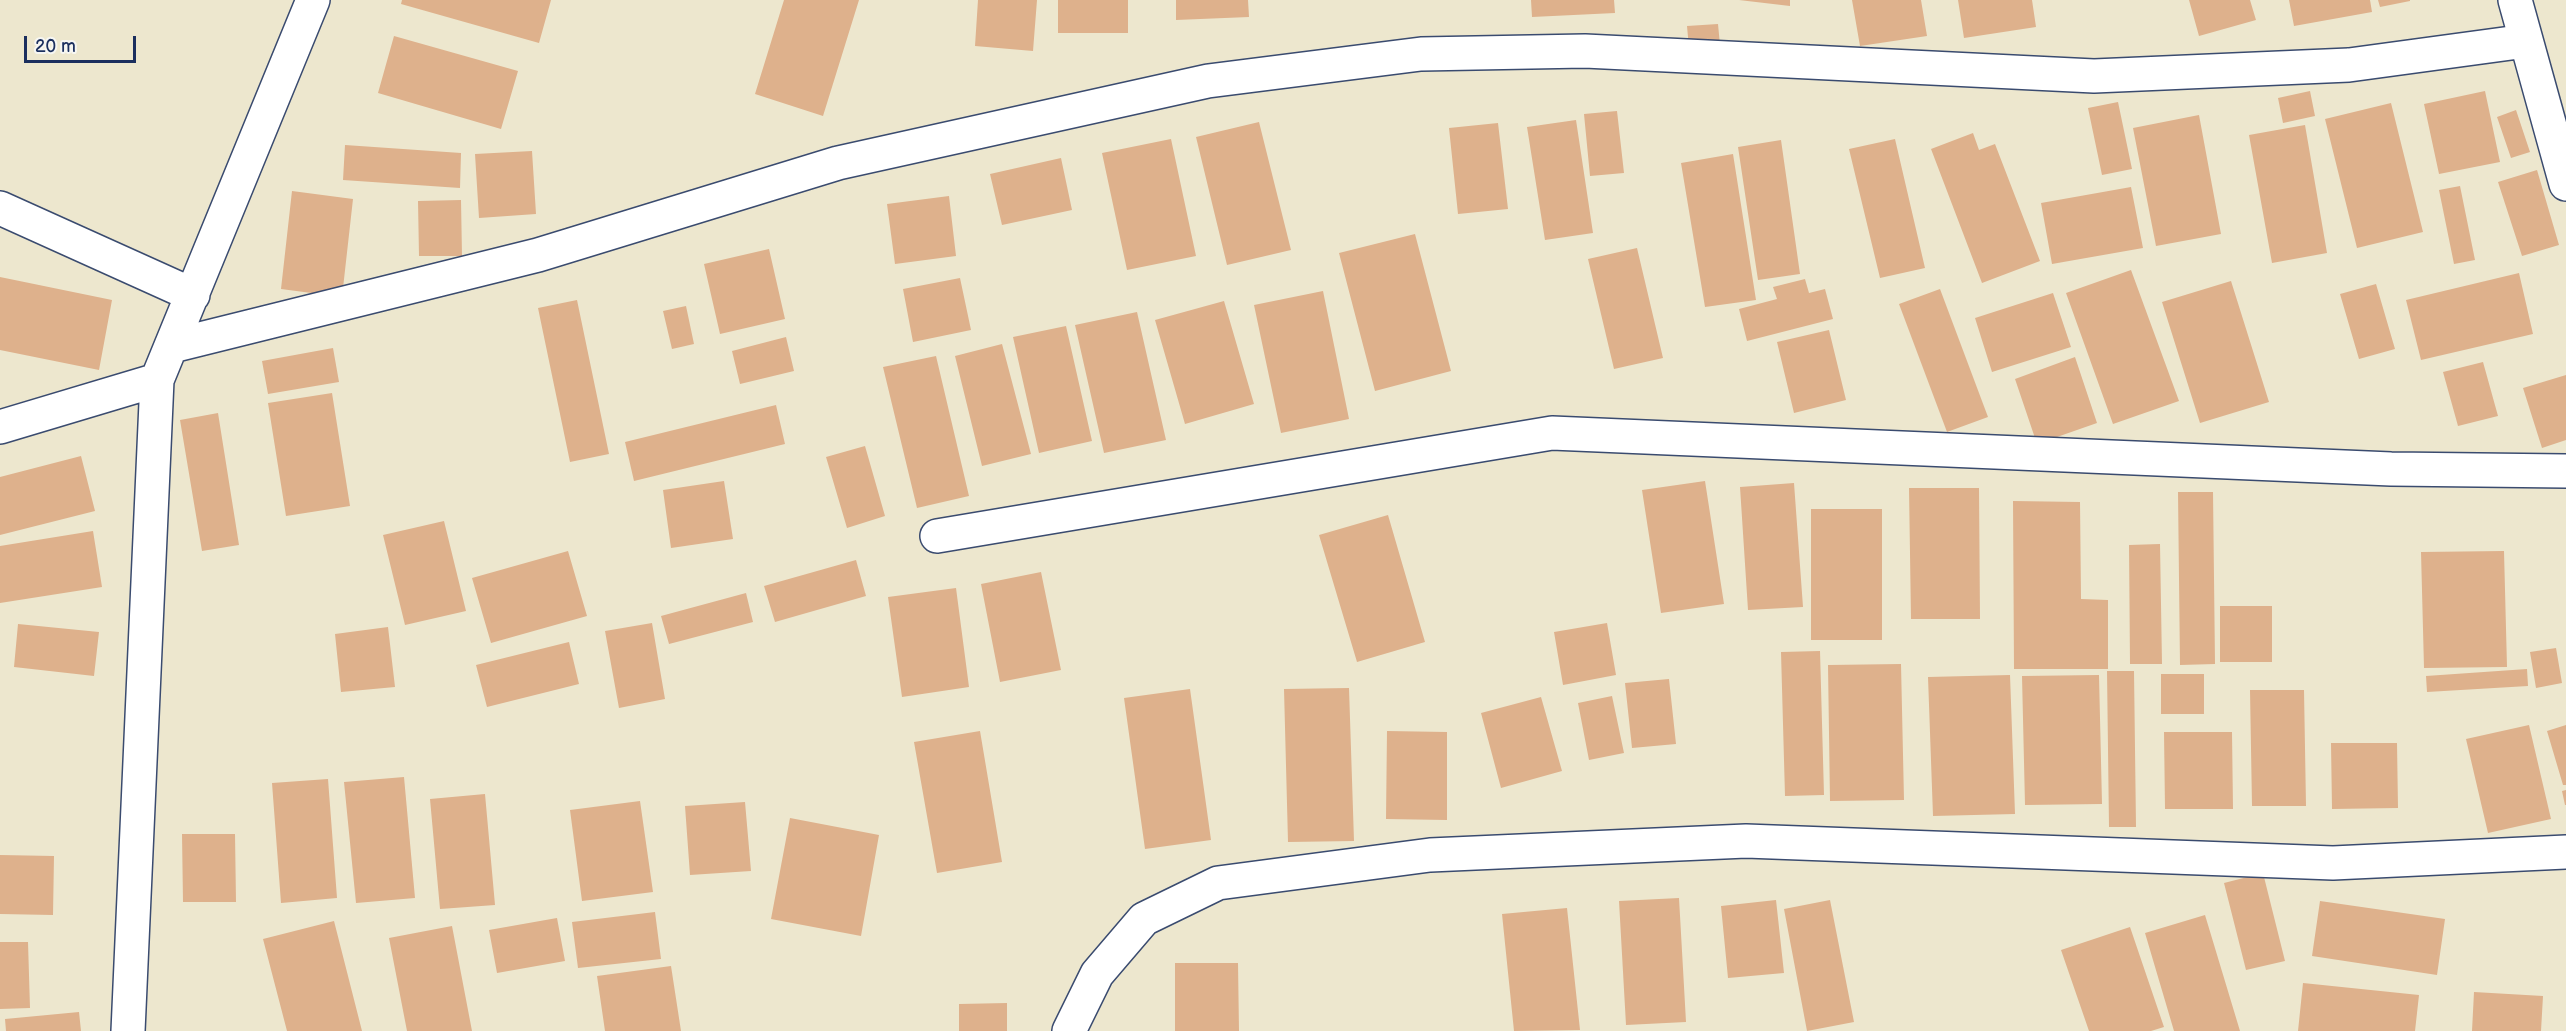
<!DOCTYPE html>
<html>
<head>
<meta charset="utf-8">
<style>
	body { margin:0 }
	#map { position:relative; width:2566px; height:1031px; overflow:hidden; background:#ede7ce; font-family:"Balsamiq Sans",sans-serif }
	canvas { display:block }
	.scale { position:absolute; left:24px; top:36px; width:112px; height:27px; box-sizing:border-box; border:3px solid #1b2f5e; border-top:0; padding-left:8px; font-size:18px; line-height:21px; white-space:nowrap; color:#1b2f5e; -webkit-text-stroke:4px #f6f6f2; paint-order:stroke }
</style>
</head>
<body>
<div id="map">
<canvas width="2566" height="1031"></canvas>
<div class="scale">20 m</div>
</div>
<script>
const g = document.querySelector('canvas').getContext('2d');
g.lineJoin = 'round';
function paint(path, color) { g.fillStyle = color; g.fill(path, 'evenodd'); }
const poly = rows => new Path2D(rows.map(r => 'M' + r).join(''));
function stroke(path, color, width, dash) { g.strokeStyle = color; g.lineWidth = width; g.lineCap = dash ? 'butt' : 'round'; g.setLineDash(dash || []); g.stroke(path); }
paint(poly([
	[402,0,551,0,539,43,401,4],
	[784,0,859,0,823,116,755,94],
	[978,0,1037,0,1033,51,975,46],
	[1058,0,1128,0,1128,33,1058,33],
	[1176,0,1248,0,1249,17,1176,20],
	[1531,0,1614,0,1615,13,1532,17],
	[1739,0,1790,0,1790,6],
	[1852,0,1921,0,1927,36,1860,46],
	[1958,0,2032,0,2036,27,1964,38],
	[2189,0,2250,0,2256,20,2199,36],
	[2289,0,2370,0,2372,12,2294,26],
	[2378,0,2410,0,2410,1,2380,7],
	[1718,24,1720,45,1689,48,1687,26],
	[394,36,518,71,501,129,378,93],
	[2310,91,2315,116,2283,123,2278,98],
	[2485,91,2500,162,2439,174,2424,104],
	[2118,102,2132,169,2102,175,2088,108],
	[2391,103,2423,232,2357,248,2325,119],
	[2516,110,2530,152,2511,158,2497,117],
	[1617,111,1624,173,1590,176,1584,114],
	[2199,115,2221,234,2156,246,2133,128],
	[1576,120,1593,233,1545,240,1527,127],
	[1259,122,1291,250,1227,265,1196,137],
	[1498,123,1508,209,1458,214,1449,128],
	[2305,125,2327,253,2272,263,2249,135],
	[1973,133,1979,150,1995,144,2040,261,1982,283,1931,149],
	[1171,139,1196,256,1127,270,1102,153],
	[1895,139,1925,268,1880,278,1849,149],
	[1781,140,1800,274,1758,280,1738,147],
	[345,145,461,153,460,188,343,180],
	[532,151,536,214,479,218,475,154],
	[1733,154,1756,300,1705,307,1681,163],
	[1061,158,1072,210,1002,225,990,174],
	[2537,170,2559,245,2522,256,2498,182],
	[2460,186,2475,260,2454,264,2439,190],
	[2131,187,2143,248,2052,264,2041,203],
	[292,191,353,199,342,297,281,289],
	[949,196,956,256,895,264,887,204],
	[461,200,462,256,419,256,418,201],
	[1415,234,1451,371,1375,391,1339,253],
	[1637,248,1663,358,1614,369,1588,259],
	[769,249,785,319,720,334,704,264],
	[2131,270,2179,401,2113,424,2066,293],
	[2519,273,2533,334,2421,360,2406,300],
	[0,277,112,300,99,370,0,350],
	[960,278,971,330,913,342,903,289],
	[1805,279,1809,293,1825,289,1833,319,1747,341,1739,309,1777,299,1773,287],
	[2231,281,2269,402,2200,423,2162,302],
	[2376,284,2395,349,2359,359,2340,294],
	[1940,289,1988,417,1947,432,1899,304],
	[1323,291,1349,419,1281,433,1254,305],
	[2053,293,2071,347,1992,372,1975,318],
	[577,300,609,454,570,462,538,308],
	[1224,301,1254,404,1185,424,1155,320],
	[686,306,694,344,672,349,663,311],
	[1137,312,1166,440,1104,453,1075,325],
	[1066,326,1092,441,1039,453,1013,337],
	[1829,330,1846,400,1794,413,1777,342],
	[786,337,794,371,740,384,732,351],
	[1002,344,1031,454,982,466,955,356],
	[333,348,339,382,268,394,262,361],
	[936,356,969,496,917,508,883,367],
	[2075,357,2097,423,2037,444,2015,379],
	[2483,362,2498,416,2458,426,2443,372],
	[2566,375,2566,440,2542,448,2523,388],
	[332,393,350,506,286,516,268,403],
	[776,405,785,444,634,481,625,442],
	[218,413,239,545,202,551,180,420],
	[865,446,885,516,847,528,826,457],
	[81,456,95,511,0,535,0,477],
	[724,481,733,539,671,548,663,490],
	[1705,481,1724,604,1661,613,1642,490],
	[1794,483,1803,607,1748,610,1740,487],
	[1909,488,1979,488,1980,619,1911,619],
	[2178,492,2213,492,2215,664,2180,665],
	[2013,501,2080,502,2081,599,2108,600,2108,669,2014,669],
	[1811,509,1882,509,1882,640,1811,640],
	[1388,515,1425,642,1357,662,1319,535],
	[444,521,466,611,405,625,383,535],
	[93,531,102,587,0,603,0,546],
	[2160,544,2162,664,2130,664,2129,545],
	[568,551,587,616,491,643,472,578],
	[2504,551,2507,667,2424,668,2421,552],
	[856,560,866,596,775,622,764,586],
	[1041,572,1061,670,1000,682,981,584],
	[956,588,969,687,902,697,888,597],
	[746,593,753,622,669,644,661,616],
	[2220,606,2272,606,2272,662,2220,662],
	[652,623,665,699,619,708,605,631],
	[1607,623,1616,675,1563,685,1554,632],
	[18,624,99,632,94,676,14,667],
	[388,627,395,687,341,692,335,634],
	[569,642,579,684,487,707,476,665],
	[2556,648,2562,683,2536,688,2530,652],
	[1820,651,1824,795,1785,796,1781,652],
	[1901,664,1904,800,1830,801,1828,665],
	[2527,669,2528,686,2427,692,2426,676],
	[2107,671,2134,671,2136,827,2109,827],
	[2161,674,2204,674,2204,714,2161,714],
	[2010,675,2015,814,1933,816,1928,677],
	[2099,675,2102,804,2025,805,2022,676],
	[1669,679,1676,744,1632,748,1625,683],
	[1349,688,1354,841,1288,842,1284,689],
	[1190,689,1211,840,1145,849,1124,698],
	[2250,690,2304,690,2306,806,2252,806],
	[1612,696,1624,753,1589,760,1578,703],
	[1541,697,1562,771,1501,788,1481,713],
	[2529,725,2551,819,2488,833,2466,739],
	[2566,725,2566,785,2563,785,2547,731],
	[980,731,1002,862,937,873,914,742],
	[1387,731,1447,732,1447,820,1386,819],
	[2164,732,2232,732,2233,809,2165,809],
	[2331,743,2397,743,2398,808,2332,809],
	[404,777,415,898,356,903,344,782],
	[328,779,337,898,281,903,272,783],
	[2566,790,2566,805,2565,805,2562,791],
	[485,794,495,905,440,909,430,799],
	[640,801,653,892,582,901,570,810],
	[745,802,751,871,690,875,685,806],
	[790,818,879,835,861,936,771,919],
	[182,834,235,834,236,902,183,902],
	[0,855,54,856,53,915,0,914],
	[2263,873,2285,961,2246,970,2224,883],
	[1679,898,1686,1022,1626,1025,1619,901],
	[1776,900,1784,973,1728,978,1721,906],
	[1830,900,1854,1022,1807,1031,1784,909],
	[2320,901,2445,919,2437,975,2312,956],
	[1567,908,1580,1030,1514,1031,1502,914],
	[655,912,661,959,578,968,572,922],
	[2205,915,2240,1031,2174,1031,2145,933],
	[557,918,565,961,497,973,489,930],
	[334,921,362,1031,287,1031,263,939],
	[452,926,472,1031,407,1031,389,938],
	[2130,927,2164,1027,2151,1031,2089,1031,2061,950],
	[0,942,28,942,30,1008,0,1009],
	[1175,963,1238,963,1239,1031,1175,1031],
	[671,966,681,1031,605,1031,597,976],
	[2303,983,2419,995,2415,1031,2298,1031],
	[2474,992,2543,996,2541,1031,2472,1031],
	[1007,1003,1007,1031,959,1031,959,1004],
	[79,1012,81,1031,6,1031,5,1019]
]), '#deb18c');
const minor = poly([
	[2515,0,2566,184],
	[0,208,193,295],
	[172,346,538,255,838,163,1208,81,1421,54,1585,51,2094,76,2349,65,2526,41],
	[0,427,157,380],
	[937,536,1552,433,2391,469,2566,471],
	[128,1031,157,380,313,0],
	[1069,1031,1097,974,1144,919,1218,883,1430,855,1746,841,2333,863,2566,852]
]);
stroke(minor, '#3a4b6f', 36);
stroke(minor, '#fff', 33);
</script>
</body>
</html>
